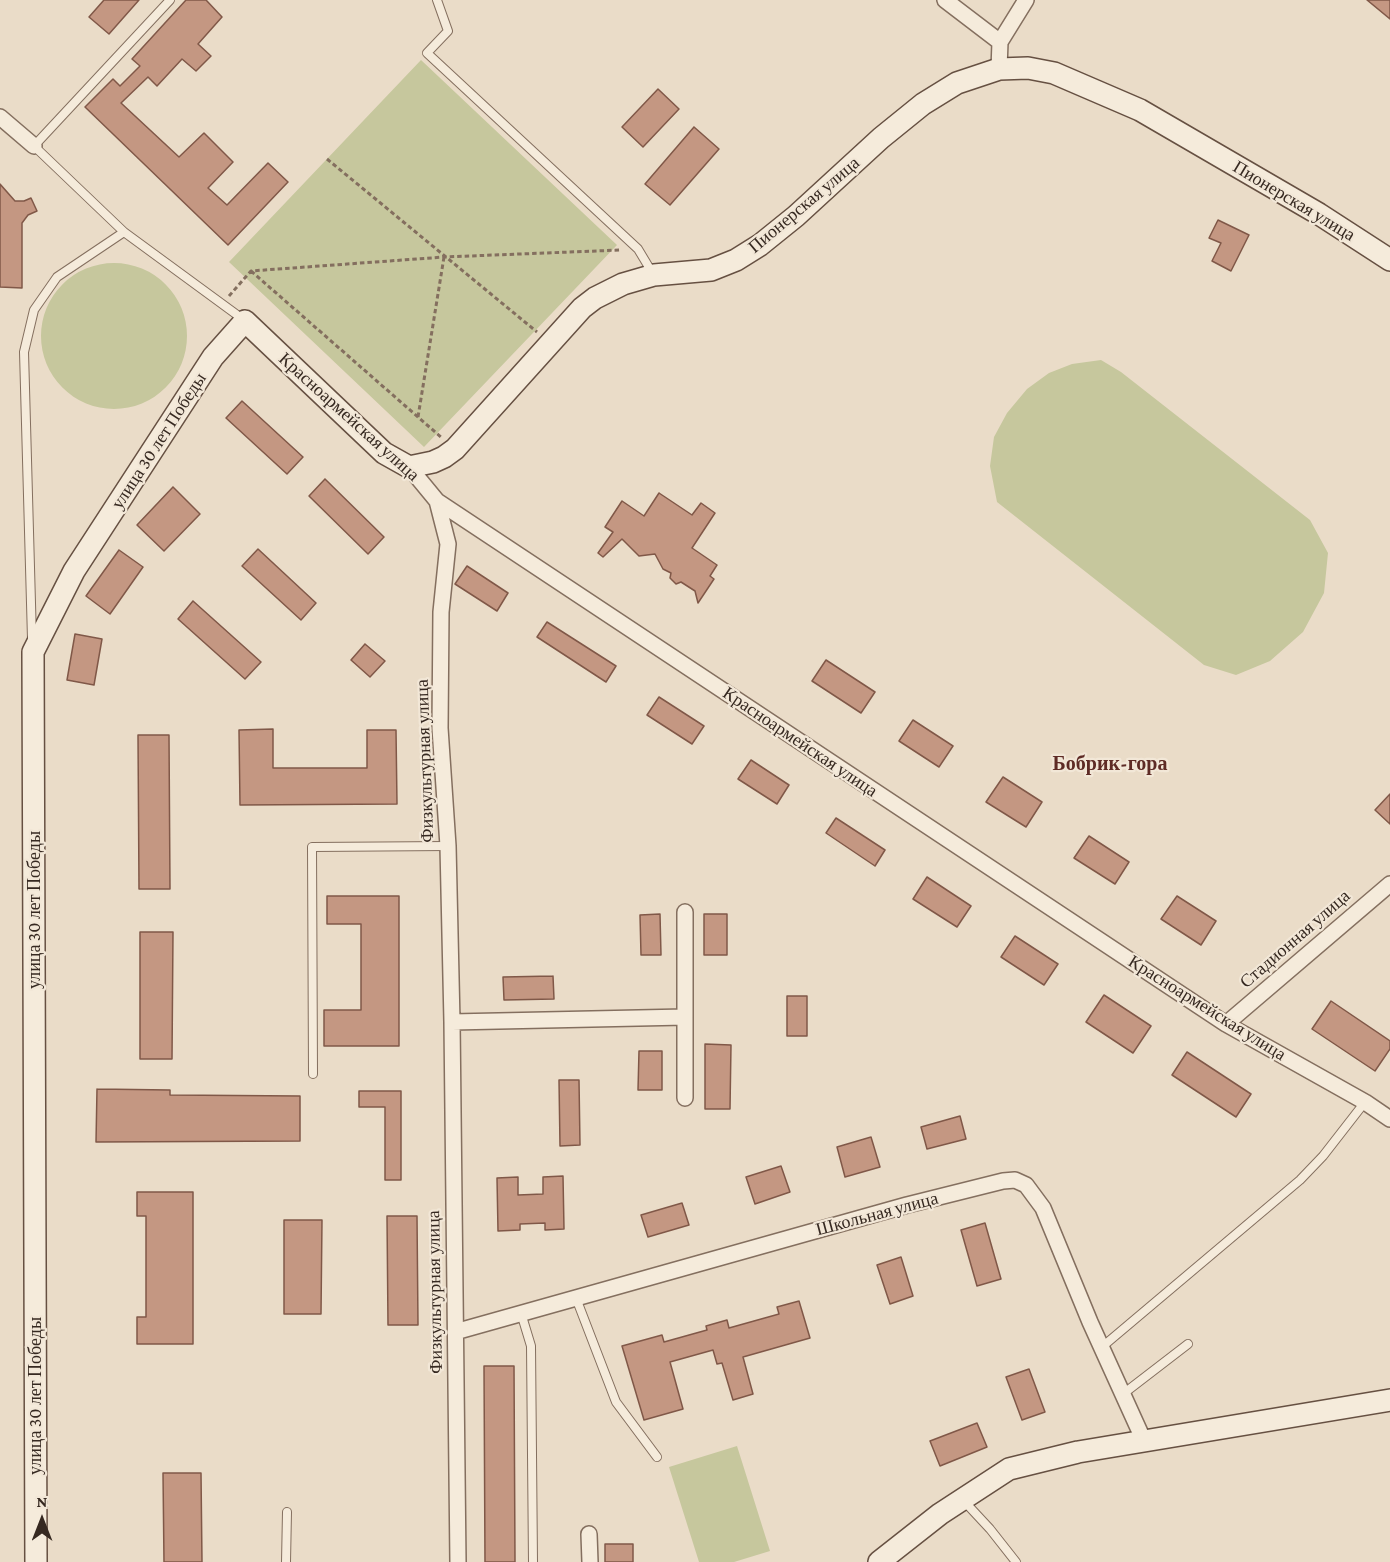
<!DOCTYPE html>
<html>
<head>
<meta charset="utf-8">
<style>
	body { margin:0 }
	#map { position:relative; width:1390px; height:1562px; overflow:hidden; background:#eadcc8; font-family:"Crimson Pro",serif }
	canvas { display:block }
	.north { position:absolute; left:12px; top:1490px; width:60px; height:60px; -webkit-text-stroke:4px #f2e7d7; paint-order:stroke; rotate:0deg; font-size:16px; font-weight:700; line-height:24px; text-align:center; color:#362921 }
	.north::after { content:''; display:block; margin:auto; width:21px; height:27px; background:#362921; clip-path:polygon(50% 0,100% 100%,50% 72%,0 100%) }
</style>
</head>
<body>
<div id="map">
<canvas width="1390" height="1562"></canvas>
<div class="north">N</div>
</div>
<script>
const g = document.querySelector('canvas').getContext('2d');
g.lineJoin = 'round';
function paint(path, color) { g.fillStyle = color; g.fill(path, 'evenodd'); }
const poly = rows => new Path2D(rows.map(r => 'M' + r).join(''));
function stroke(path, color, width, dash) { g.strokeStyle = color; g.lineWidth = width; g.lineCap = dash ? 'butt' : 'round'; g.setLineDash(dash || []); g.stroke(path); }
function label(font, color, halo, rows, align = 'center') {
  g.font = font + ' "Crimson Pro",serif'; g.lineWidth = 4.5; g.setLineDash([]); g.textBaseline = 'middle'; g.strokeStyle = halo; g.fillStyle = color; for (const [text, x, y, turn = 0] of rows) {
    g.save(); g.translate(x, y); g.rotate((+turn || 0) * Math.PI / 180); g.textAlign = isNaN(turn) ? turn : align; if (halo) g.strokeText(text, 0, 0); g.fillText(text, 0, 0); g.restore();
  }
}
paint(poly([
	[421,60,617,245,424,447,229,262],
	'41 336a73 73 0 1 1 146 0a73 73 0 1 1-146 0Z',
	[1101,360,1121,372,1310,520,1328,553,1324,593,1303,632,1270,661,1236,675,1204,665,997,502,990,466,994,437,1007,413,1027,389,1049,373,1072,364],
	[737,1446,770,1551,734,1562,699,1562,669,1467]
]), '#c6c79d');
const building = poly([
	[104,0,139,0,109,34,89,17,104,0],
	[186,0,206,0,222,17,198,44,211,56,196,71,182,59,157,86,148,77,121,103,179,157,204,133,233,162,208,188,227,205,268,163,288,182,228,245,85,107,113,79,120,86,140,66,132,59,186,0],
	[1367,0,1390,0,1390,19,1367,0],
	[658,89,679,109,643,147,622,127,658,89],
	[694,127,719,149,670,205,645,184,694,127],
	[0,184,15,201,24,201,31,198,37,211,28,215,22,223,22,288,0,287,0,184],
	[1218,220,1249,235,1231,271,1212,261,1221,243,1209,238,1218,220],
	[242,401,303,457,287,474,226,418,242,401],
	[325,479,384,537,368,554,309,496,325,479],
	[173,487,200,514,164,551,137,525,173,487],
	[659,493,692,515,701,503,715,513,692,548,717,565,710,576,714,579,698,603,695,591,681,582,676,584,670,578,671,573,663,569,655,554,639,556,622,539,603,557,598,553,613,532,605,527,622,501,644,516,659,493],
	[258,549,316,603,301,620,242,566,258,549],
	[119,550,143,567,110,614,86,596,119,550],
	[467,566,508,593,497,611,455,584,467,566],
	[193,601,261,662,245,679,178,619,193,601],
	[547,622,616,666,606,682,537,637,547,622],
	[75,634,102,639,94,685,67,680,75,634],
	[365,644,385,661,370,677,351,660,365,644],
	[826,660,875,692,861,713,812,681,826,660],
	[659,697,704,726,692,744,647,715,659,697],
	[913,720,953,746,939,767,899,741,913,720],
	[273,729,273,768,367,768,367,730,396,730,397,804,240,805,239,730,273,729],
	[138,735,169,735,170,889,139,889,138,735],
	[751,760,789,785,777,804,738,779,751,760],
	[1003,777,1042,802,1026,827,986,802,1003,777],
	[1390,794,1390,824,1375,810,1390,794],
	[836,818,885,850,875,866,826,833,836,818],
	[1089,836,1129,862,1115,884,1074,858,1089,836],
	[927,877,971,906,957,927,913,899,927,877],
	[327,896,399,896,399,1046,324,1046,324,1010,361,1010,361,924,327,924,327,896],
	[1177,896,1216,921,1201,945,1161,919,1177,896],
	[660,914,661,955,641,955,640,915,660,914],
	[704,914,727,914,727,955,704,955,704,914],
	[140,932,173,932,172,1059,140,1059,140,932],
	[1015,936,1058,964,1044,985,1001,957,1015,936],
	[553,976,554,999,504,1000,503,977,553,976],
	[1104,995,1151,1026,1133,1053,1086,1022,1104,995],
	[787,996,807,996,807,1036,787,1036,787,996],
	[1331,1001,1390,1041,1390,1049,1375,1071,1312,1029,1331,1001],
	[705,1044,731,1045,730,1109,705,1109,705,1044],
	[639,1051,662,1051,662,1090,638,1090,639,1051],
	[1187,1052,1251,1094,1236,1117,1172,1075,1187,1052],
	[559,1080,579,1080,580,1145,560,1146,559,1080],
	[97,1089,170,1090,170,1095,300,1096,300,1141,96,1142,97,1089],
	[359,1091,401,1091,401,1180,385,1180,385,1107,359,1107,359,1091],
	[960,1116,966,1139,927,1149,921,1127,960,1116],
	[871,1137,880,1167,845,1177,837,1147,871,1137],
	[781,1166,790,1192,755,1204,746,1177,781,1166],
	[563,1176,564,1229,545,1230,545,1223,520,1224,520,1230,498,1231,497,1178,518,1177,518,1195,543,1194,543,1177,563,1176],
	[137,1192,193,1192,193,1344,137,1344,137,1317,146,1317,146,1216,137,1216,137,1192],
	[682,1203,689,1225,648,1237,641,1215,682,1203],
	[387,1216,417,1216,418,1325,388,1325,387,1216],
	[284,1220,322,1220,321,1314,284,1314,284,1220],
	[985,1223,1001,1279,977,1286,961,1230,985,1223],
	[901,1257,913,1296,890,1304,877,1265,901,1257],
	[799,1301,810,1338,743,1357,753,1394,733,1400,722,1363,717,1364,713,1350,670,1362,683,1409,644,1420,622,1346,662,1335,664,1342,707,1330,706,1326,727,1320,729,1328,779,1314,777,1307,799,1301],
	[484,1366,514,1366,515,1562,485,1562,484,1366],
	[1029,1369,1045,1412,1022,1420,1006,1377,1029,1369],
	[977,1423,987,1447,940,1466,930,1441,977,1423],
	[163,1473,201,1473,202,1562,164,1562,163,1473],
	[605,1544,633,1544,633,1562,605,1562,605,1544]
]);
paint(building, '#c49782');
stroke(building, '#805848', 1.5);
const lane = poly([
	[437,0,448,31,427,53,638,249,653,274],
	[124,232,34,146,170,0],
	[32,639,24,352,34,310,57,277,124,232,244,320],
	[313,1074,312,847,448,846],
	[576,1298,616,1402,657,1457],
	[521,1313,531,1346,533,1562],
	[1102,1347,1300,1180,1323,1156,1365,1102],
	[1123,1394,1188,1344],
	[963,1500,990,1529,1016,1562],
	[286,1562,287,1512]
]);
const street = poly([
	[945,0,1000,42,999,69],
	[1000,42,1026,0],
	[0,117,34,146],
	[409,467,437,501,1226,1024,1365,1102,1390,1119],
	[437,501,448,544,441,612,440,728,448,846,452,1022,458,1562],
	[452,1022,685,1017],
	[1226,1024,1390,884],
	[685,1098,685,912],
	[455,1332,907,1205,1003,1181,1015,1180,1026,1185,1043,1208,1090,1322,1144,1441],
	[589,1534,590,1562]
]);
const secondary = poly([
	[36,1562,33,652,74,571,213,357,245,321,384,453,409,467,433,462,444,457,455,449,582,308,595,298,623,284,654,275,711,270,736,260,760,245,796,216,881,138,923,104,957,83,999,69,1028,68,1054,73,1140,110,1319,214,1390,260],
	[879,1562,940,1514,1009,1469,1078,1452,1390,1400]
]);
stroke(lane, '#846f5f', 10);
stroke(street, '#846f5f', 18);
stroke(secondary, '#665042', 24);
stroke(poly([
	[327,159,537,332],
	[251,271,442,438],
	[229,296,251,271,444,257,621,250],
	[418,417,444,257]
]), '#846f5f', 3, [4.5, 3]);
stroke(lane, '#f5ebdb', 8);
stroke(street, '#f5ebdb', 15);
stroke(secondary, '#f5ebdb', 21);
label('18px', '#362921', '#f2e7d7', [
	["Пионерская улица",1294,201,31],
	["Пионерская улица",804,205,-40],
	["Красноармейская улица",349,417,42],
	["улица 30 лет Победы",159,441,-57],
	["Красноармейская улица",800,742,34],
	["Физкультурная улица",425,761,-92],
	["улица 30 лет Победы",34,910,-90],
	["Стадионная улица",1295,939,-41],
	["Красноармейская улица",1207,1008,32],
	["Школьная улица",877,1214,-15],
	["Физкультурная улица",435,1292,-91],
	["улица 30 лет Победы",35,1396,-90]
]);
label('bold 20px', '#5e2b25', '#f2e7d7', [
	["Бобрик-гора",1110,764]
]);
</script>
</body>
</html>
